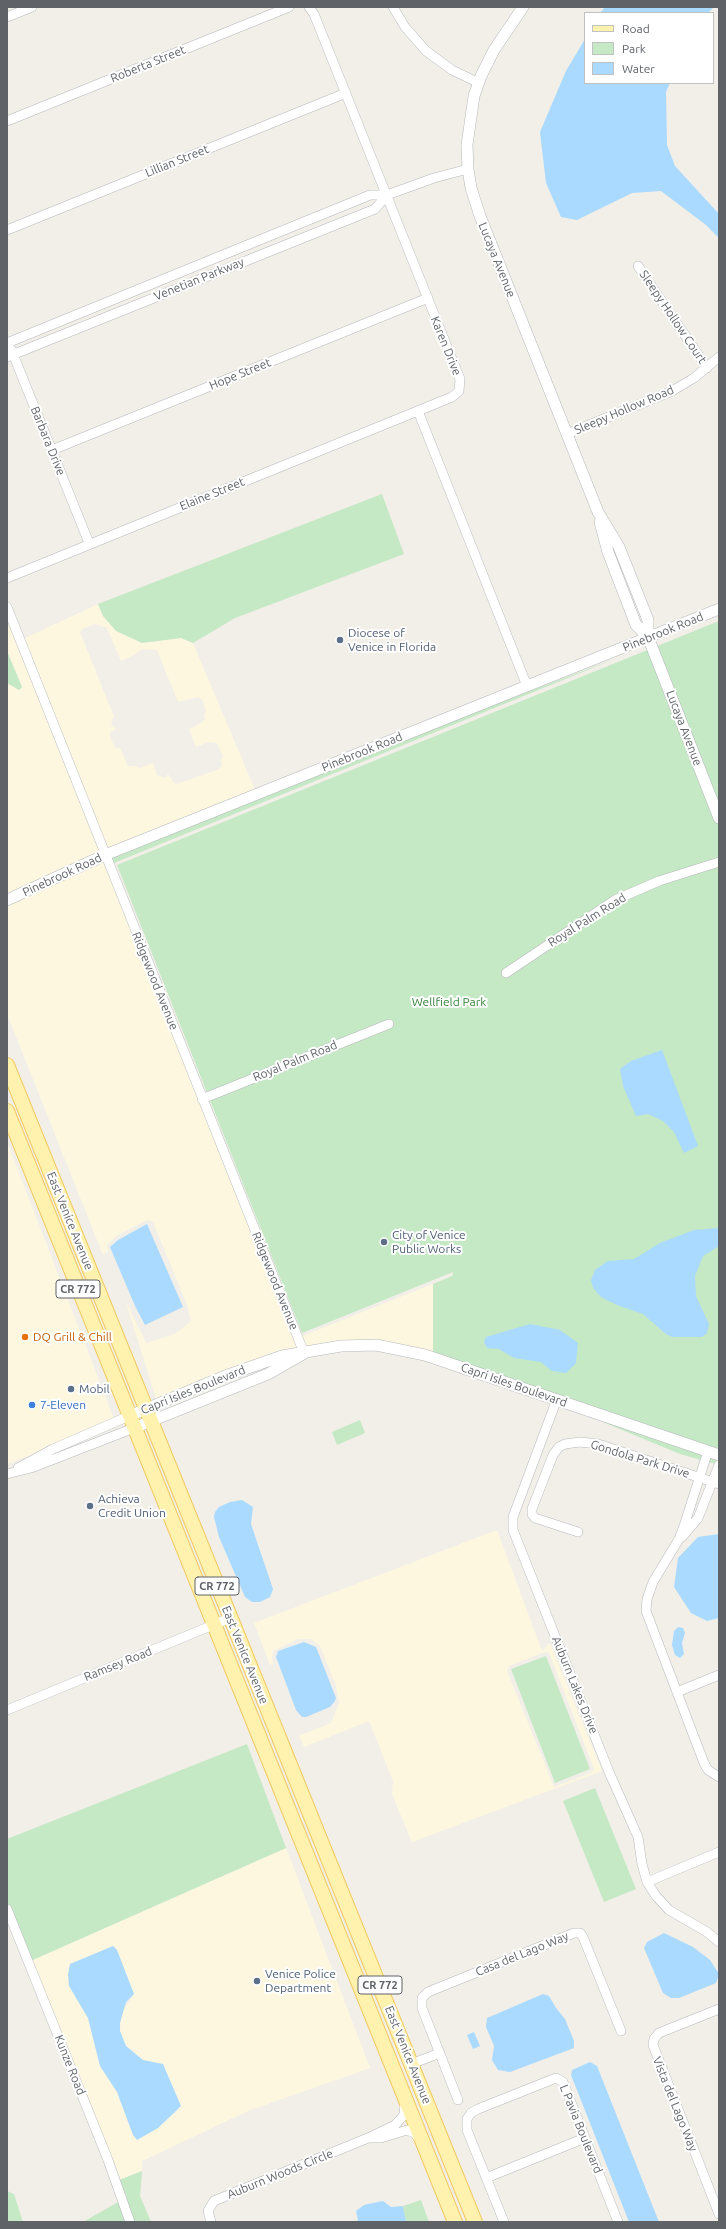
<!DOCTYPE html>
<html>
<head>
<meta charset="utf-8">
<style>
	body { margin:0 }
	#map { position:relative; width:726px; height:2229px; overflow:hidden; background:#f1efe8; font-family:Ubuntu,sans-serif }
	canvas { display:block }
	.frame { position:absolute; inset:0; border:8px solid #5f6368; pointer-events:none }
	.legend { position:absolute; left:584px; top:12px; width:130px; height:72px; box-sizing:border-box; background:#fff; border:1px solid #bfc1c3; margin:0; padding:5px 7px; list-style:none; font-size:12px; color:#5f6368 }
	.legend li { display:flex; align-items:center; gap:8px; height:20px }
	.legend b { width:20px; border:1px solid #bfc1c3 }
</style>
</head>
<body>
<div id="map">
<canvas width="726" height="2229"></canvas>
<div class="frame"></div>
<ul class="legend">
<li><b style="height:5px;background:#fff2af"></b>Road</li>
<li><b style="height:11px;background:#c5e8c5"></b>Park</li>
<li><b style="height:11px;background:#aadaff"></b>Water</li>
</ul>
</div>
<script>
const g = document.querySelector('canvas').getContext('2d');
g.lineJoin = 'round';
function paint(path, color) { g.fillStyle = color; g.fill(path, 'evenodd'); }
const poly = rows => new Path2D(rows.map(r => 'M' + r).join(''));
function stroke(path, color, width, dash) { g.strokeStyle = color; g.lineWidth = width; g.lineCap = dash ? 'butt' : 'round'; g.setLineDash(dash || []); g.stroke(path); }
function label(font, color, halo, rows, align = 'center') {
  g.font = font + ' Ubuntu,sans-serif'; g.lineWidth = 4; g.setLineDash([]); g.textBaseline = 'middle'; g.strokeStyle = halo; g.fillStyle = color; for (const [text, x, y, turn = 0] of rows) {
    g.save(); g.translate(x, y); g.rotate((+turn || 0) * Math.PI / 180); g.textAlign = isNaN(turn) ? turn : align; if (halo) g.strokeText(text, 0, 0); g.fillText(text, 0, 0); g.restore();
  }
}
paint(poly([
	[98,604,103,616,141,643,181,638,193,643,255,790,7,896,7,683,19,690,22,687,7,651,7,620,17,642],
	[95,624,107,628,121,661,134,655,142,649,157,650,178,702,198,697,202,699,206,711,204,715,205,719,202,723,189,729,196,747,208,742,217,743,223,757,221,760,222,765,219,769,178,784,174,783,168,774,165,778,157,775,153,763,140,768,136,766,128,766,120,748,115,748,110,736,110,733,116,728,113,727,111,722,114,717,80,632,82,629],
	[109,859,300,1337,433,1284,433,1352,388,1341,340,1341,156,1399,126,1302,146,1343,175,1334,191,1321,187,1305,153,1222,147,1220,116,1236,107,1245,108,1251,103,1255,7,1014,7,905],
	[7,1142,116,1424,7,1464],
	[497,1530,542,1651,550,1643,602,1771,412,1842,392,1794,393,1781,369,1721,304,1747,299,1736,331,1723,339,1703,336,1686,320,1646,311,1639,298,1639,273,1651,272,1658,273,1664,270,1665,254,1623],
	[545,1652,549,1653,594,1769,591,1773,554,1787,507,1671,509,1666],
	[286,1848,370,2068,248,2111,142,2161,142,2171,119,2180,26,1963],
	[115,1949,134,1994,121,2013,120,2031,126,2046,131,2051,143,2060,156,2063,178,2110,172,2115,121,2104,117,2092,100,2066,88,2018,76,1999,70,1964]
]), '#fef7e0');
paint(poly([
	[382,494,404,554,235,618,193,643,181,638,142,643,116,631,103,616,98,604],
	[719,621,719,1450,433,1352,433,1284,452,1276,453,1272,302,1333,117,865],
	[7,651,22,687,19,690,7,683],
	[617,658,114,863,109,859,477,711],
	[574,1410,719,1460,719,1465,680,1454],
	[360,1420,365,1433,337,1445,332,1432],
	[546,1656,590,1769,555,1783,511,1669],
	[247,1744,286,1848,26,1963,7,1917,7,1839],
	[595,1788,636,1889,604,1902,563,1801],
	[142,2171,140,2196,151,2222,83,2222,127,2197,119,2180],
	[7,2191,14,2194,23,2222,7,2222],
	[421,2200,429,2222,406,2222,403,2206]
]), '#c5e8c5');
paint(poly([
	[605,7,714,7,708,13,600,13],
	[585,39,585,83,670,83,666,92,667,145,675,166,719,214,719,238,706,225,661,191,632,193,577,220,561,217,546,183,540,132,566,71],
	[662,1050,698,1146,684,1153,674,1132,663,1121,648,1114,636,1116,623,1086,620,1069,631,1061],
	[147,1224,183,1307,145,1325,135,1306,110,1247,118,1240],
	[719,1228,719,1246,703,1256,695,1276,696,1296,709,1324,707,1333,702,1337,672,1337,666,1334,643,1314,617,1305,601,1297,593,1288,591,1280,595,1270,608,1261,634,1259,660,1243,694,1230],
	[530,1324,560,1330,578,1343,576,1363,566,1373,552,1371,541,1362,514,1358,499,1349,487,1348,484,1342,486,1337],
	[242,1500,253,1507,251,1524,273,1589,270,1597,260,1602,252,1602,245,1597,219,1537,214,1517,215,1512,219,1507,230,1502],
	[719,1534,719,1618,707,1621,691,1613,674,1587,678,1558,698,1537],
	[678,1627,683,1628,685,1633,682,1643,684,1654,680,1658,675,1655,672,1645,674,1631],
	[304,1642,316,1647,336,1698,335,1701,330,1707,306,1717,302,1717,296,1710,276,1657,278,1651],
	[664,1933,693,1947,710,1960,719,1974,716,1983,679,1998,671,1998,663,1993,644,1948,647,1942],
	[113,1946,117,1950,134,1994,126,2002,120,2023,120,2031,126,2046,143,2060,163,2064,181,2106,158,2128,137,2140,133,2135,117,2092,100,2066,88,2018,69,1986,68,1974,70,1964],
	[543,1994,549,1996,556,2008,565,2019,574,2041,574,2048,510,2072,498,2070,492,2060,494,2046,486,2027,487,2018],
	[474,2032,480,2046,473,2049,467,2035],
	[590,2062,597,2066,659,2222,629,2222,571,2075,572,2070],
	[383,2201,391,2207,403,2206,406,2222,355,2222,358,2220,356,2211,364,2205]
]), '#aadaff');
const minor = poly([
	[393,7,405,27,426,51,452,70,479,83],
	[7,17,32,7],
	[7,121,289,7],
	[7,230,346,93],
	[638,266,707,368],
	[7,343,370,195,387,195,434,178,468,169],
	[11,349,89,543],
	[7,357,375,209,387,195],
	[418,411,527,686],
	[567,434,672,391,694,378,719,357],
	[52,450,428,298],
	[7,578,452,397,459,391,460,379,314,14,309,7],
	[7,607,304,1353],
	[506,973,615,900,659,881,719,862],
	[202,1099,389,1024],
	[557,1399,513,1517,513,1530,609,1772,638,1837,642,1864,647,1882,656,1896,669,1910,707,1932,719,1942],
	[708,1451,684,1526,679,1539,653,1582,647,1599,646,1611,704,1763,708,1770,719,1777],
	[18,1468,53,1449,129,1416],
	[7,1474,31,1468,134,1428],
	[578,1532,535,1518,532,1514,532,1509,553,1455,559,1447,565,1444,580,1442,598,1444,719,1484],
	[682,1537,698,1518,719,1465],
	[677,1692,719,1675],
	[7,1710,230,1618],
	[647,1882,719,1852],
	[7,1909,108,2160,130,2222],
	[719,2009,659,2033,654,2039,653,2045,719,2214],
	[411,2064,440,2053],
	[458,2100,422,2008,422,1998,428,1992,574,1933,580,1933,583,1937,621,2031],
	[370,2138,381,2138,407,2130,414,2133,420,2139],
	[486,2178,585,2138],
	[211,2222,208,2211,214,2201,368,2138,395,2125,404,2115,405,2104],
	[504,2222,467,2130,467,2119,471,2113,478,2109,556,2078,563,2082,618,2222]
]);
const tertiary = poly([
	[523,7,494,50,481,76,474,96,467,145,468,169,471,188,480,216,598,512,619,547,648,620,648,637,719,818],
	[600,522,608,552,636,625,648,637],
	[7,900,105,855,719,609],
	[129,1416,225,1376,282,1356,341,1346,376,1345,425,1355,719,1455],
	[134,1428,268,1374,303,1354]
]);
const primary = poly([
	[7,1065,475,2222],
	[7,1111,455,2222]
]);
stroke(minor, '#b5b8bc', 10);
stroke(tertiary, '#b5b8bc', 12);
stroke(primary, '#f2c960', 16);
stroke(minor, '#fff', 9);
stroke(tertiary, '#fff', 11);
stroke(primary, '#fff2af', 14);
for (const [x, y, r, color] of [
	[340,640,4,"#5c6f8a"],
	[384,1242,4,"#5c6f8a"],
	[25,1337,4,"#e8710a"],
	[71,1389,4,"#5c6f8a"],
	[32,1405,4,"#3f7fe0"],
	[90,1506,4,"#5c6f8a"],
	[257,1981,4,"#5c6f8a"]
]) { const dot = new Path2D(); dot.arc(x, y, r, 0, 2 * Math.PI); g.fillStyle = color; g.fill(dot); stroke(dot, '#fff', 1.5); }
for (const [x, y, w] of [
	[78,1289,44],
	[217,1586,44],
	[380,1985,44]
]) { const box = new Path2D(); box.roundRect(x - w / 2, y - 9, w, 18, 3); g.fillStyle = '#fff'; g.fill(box); stroke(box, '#5f6368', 1); }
label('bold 11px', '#5f6368', null, [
	["CR 772",78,1289],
	["CR 772",217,1586],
	["CR 772",380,1985]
]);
label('12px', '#5f6368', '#fff', [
	["Roberta Street",148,64,-22],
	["Lillian Street",177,161,-22],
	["Lucaya Avenue",497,260,68],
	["Venetian Parkway",199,279,-22],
	["Sleepy Hollow Court",673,317,56],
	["Karen Drive",446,346,68],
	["Hope Street",240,374,-22],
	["Sleepy Hollow Road",624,410,-23],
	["Barbara Drive",48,441,68],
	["Elaine Street",212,494,-22],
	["Pinebrook Road",663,632,-22],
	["Lucaya Avenue",684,728,69],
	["Pinebrook Road",362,752,-22],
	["Pinebrook Road",62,875,-25],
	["Royal Palm Road",587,920,-32],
	["Ridgewood Avenue",155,981,68],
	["Royal Palm Road",295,1061,-22],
	["East Venice Avenue",70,1221,68],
	["Ridgewood Avenue",275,1281,68],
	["Capri Isles Boulevard",514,1385,19],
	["Capri Isles Boulevard",193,1390,-22],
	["Gondola Park Drive",640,1459,17],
	["East Venice Avenue",245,1655,68],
	["Ramsey Road",118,1664,-22],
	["Auburn Lakes Drive",575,1685,68],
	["Casa del Lago Way",522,1954,-22],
	["East Venice Avenue",408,2055,68],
	["Kunze Road",70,2065,68],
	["Vista del Lago Way",675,2104,68],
	["L Pavia Boulevard",581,2129,68],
	["Auburn Woods Circle",280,2174,-22]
]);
label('12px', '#4e5e75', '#fff', [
	["Diocese of",348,633],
	["Venice in Florida",348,647],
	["City of Venice",392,1235],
	["Public Works",392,1249],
	["Mobil",79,1389],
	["Achieva",98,1499],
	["Credit Union",98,1513],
	["Venice Police",265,1974],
	["Department",265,1988]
], 'left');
label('12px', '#348238', '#fff', [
	["Wellfield Park",449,1002]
]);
label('12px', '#c56008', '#fff', [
	["DQ Grill & Chill",33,1337]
], 'left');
label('12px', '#366cbe', '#fff', [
	["7-Eleven",40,1405]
], 'left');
</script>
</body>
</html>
